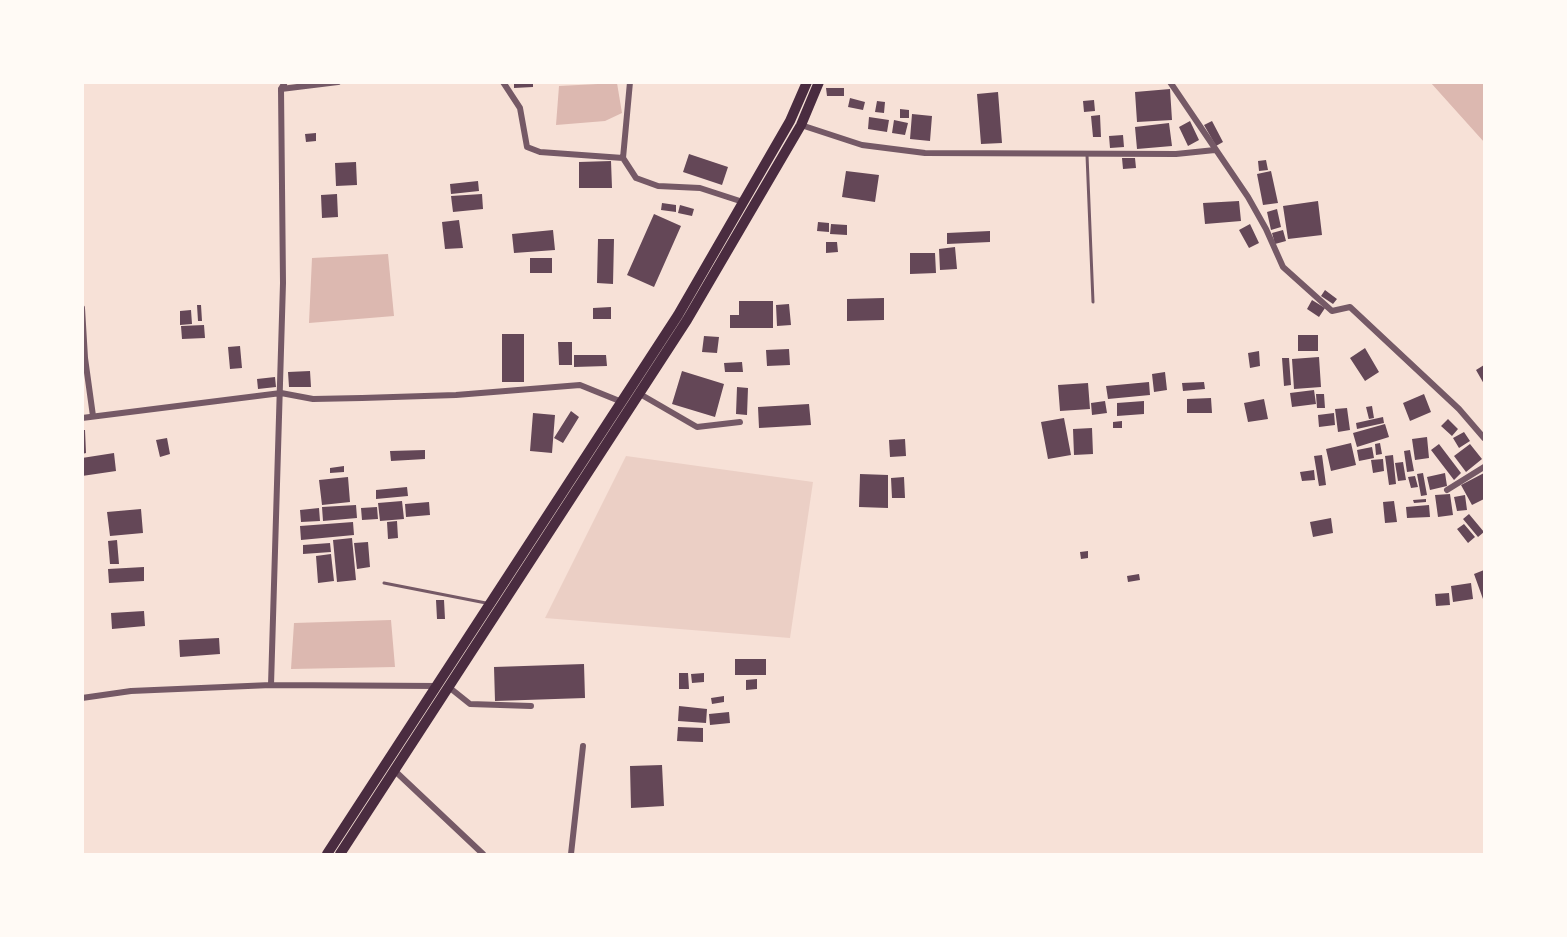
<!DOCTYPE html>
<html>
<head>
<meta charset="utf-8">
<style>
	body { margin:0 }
	#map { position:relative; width:1567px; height:937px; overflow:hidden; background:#f7e1d7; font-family:"Fira Sans",sans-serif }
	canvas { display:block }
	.frame { position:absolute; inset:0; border:84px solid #fffaf5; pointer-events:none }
</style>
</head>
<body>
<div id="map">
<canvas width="1567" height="937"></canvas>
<div class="frame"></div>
</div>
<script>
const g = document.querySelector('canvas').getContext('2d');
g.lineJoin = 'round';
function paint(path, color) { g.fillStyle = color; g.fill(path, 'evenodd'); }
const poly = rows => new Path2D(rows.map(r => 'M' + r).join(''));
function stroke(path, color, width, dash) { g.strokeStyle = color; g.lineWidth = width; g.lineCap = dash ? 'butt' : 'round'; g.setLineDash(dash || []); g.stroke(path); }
paint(poly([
	[626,456,813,482,790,638,545,618]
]), '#ebcfc5');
paint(poly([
	[617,83,622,113,605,121,556,125,559,86],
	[1431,83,1484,83,1484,142],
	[388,254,394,316,309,323,312,258],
	[391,620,395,667,291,669,294,623]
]), '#dcb8b0');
paint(poly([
	[514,82,533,82,533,87,514,88],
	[826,88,844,88,844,96,827,96],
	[1170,89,1172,120,1137,122,1135,92],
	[998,92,1002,143,981,144,977,94],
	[850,98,865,102,863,110,848,107],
	[1094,100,1095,111,1084,112,1083,101],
	[877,101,885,102,884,113,875,112],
	[900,109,909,110,909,118,900,118],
	[912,114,932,116,930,141,910,139],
	[1100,115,1101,137,1093,137,1091,116],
	[869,117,889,120,887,132,868,129],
	[894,120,908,123,905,135,892,133],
	[1190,121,1199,140,1188,146,1179,127],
	[1212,121,1223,142,1216,146,1204,125],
	[1169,123,1172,146,1137,149,1135,127],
	[316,133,316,141,306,142,305,134],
	[1123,135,1124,147,1110,148,1109,136],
	[689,154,728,167,722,185,683,172],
	[1122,158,1135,158,1136,168,1123,169],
	[1266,160,1268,170,1259,171,1258,161],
	[611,161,612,188,579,188,579,162],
	[356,162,357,185,336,186,335,163],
	[846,171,879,175,875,202,842,197],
	[1271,171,1278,203,1263,205,1257,174],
	[478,181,479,191,451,194,450,184],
	[337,194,338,217,322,218,321,195],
	[482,194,483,209,453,212,451,196],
	[1239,201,1241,221,1205,224,1203,203],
	[1318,201,1322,235,1288,239,1283,206],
	[662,203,676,205,676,212,661,210],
	[680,205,694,209,692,216,678,213],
	[1277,209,1281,227,1271,230,1267,212],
	[654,214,681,226,654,287,627,275],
	[459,220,463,248,445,249,442,222],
	[818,222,829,223,829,232,817,231],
	[831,224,847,225,847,235,830,234],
	[1250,224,1259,243,1249,248,1239,230],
	[553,230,555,250,514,253,512,234],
	[1283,230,1286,241,1275,244,1272,233],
	[990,231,990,242,947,244,947,233],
	[598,239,614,239,613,284,597,283],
	[826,242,837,242,838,252,826,253],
	[955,247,957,269,940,270,939,249],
	[910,253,935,253,936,273,910,274],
	[530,258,552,258,552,273,530,273],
	[1325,290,1337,299,1333,304,1321,296],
	[884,298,884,320,847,321,847,299],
	[1312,300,1325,308,1319,317,1307,309],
	[739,301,773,301,773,328,730,328,730,315,739,315],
	[789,304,791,325,777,326,776,305],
	[197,305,201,305,202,321,198,321],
	[611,307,611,319,593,319,593,308],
	[191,310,192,324,180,325,180,311],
	[204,325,205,338,182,339,181,326],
	[502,334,524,334,524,382,502,382],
	[1298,335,1318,335,1318,351,1298,351],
	[704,336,719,337,717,353,702,352],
	[558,342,572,342,572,365,559,365],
	[240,346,242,368,230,369,228,347],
	[1365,348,1379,372,1365,381,1350,358],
	[789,349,790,365,767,366,766,350],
	[1259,351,1260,366,1250,368,1248,353],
	[574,355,606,355,607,366,574,367],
	[1319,357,1321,387,1294,389,1292,359],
	[1282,358,1289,358,1291,385,1284,386],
	[742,362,743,372,725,372,724,363],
	[1484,365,1484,384,1476,370],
	[310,371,311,387,289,387,288,372],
	[682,371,724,384,715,417,672,404],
	[1165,372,1167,390,1154,392,1152,374],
	[275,377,276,387,258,389,257,379],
	[1149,382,1150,395,1108,399,1106,386],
	[1204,382,1205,389,1183,391,1182,383],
	[1088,383,1090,409,1060,411,1058,385],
	[737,387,748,388,747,415,736,414],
	[1314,390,1316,404,1292,407,1290,393],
	[1316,394,1324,394,1325,408,1317,408],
	[1424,394,1431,412,1410,421,1403,403],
	[1211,398,1212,413,1187,413,1187,399],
	[1264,399,1268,419,1248,422,1244,403],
	[1105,401,1107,413,1092,415,1091,403],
	[1144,401,1144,414,1117,416,1117,403],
	[809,404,811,425,759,428,758,407],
	[1372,406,1374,418,1369,419,1366,407],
	[1347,408,1350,430,1338,432,1335,409],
	[571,411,579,417,563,443,554,438],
	[533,413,555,415,552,453,530,451],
	[1334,413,1335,425,1319,427,1318,415],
	[1383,417,1384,423,1357,429,1356,423],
	[1064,418,1071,455,1048,459,1041,422],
	[1448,419,1458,429,1452,436,1441,426],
	[1122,421,1122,428,1113,428,1113,422],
	[1385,424,1389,437,1357,447,1353,433],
	[1092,428,1093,454,1074,455,1073,429],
	[82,430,85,430,86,453,82,454],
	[1464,432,1470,441,1459,448,1453,438],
	[1427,437,1429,458,1415,460,1412,439],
	[167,438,170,454,160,457,156,440],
	[905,439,906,456,890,457,889,440],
	[1351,443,1356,465,1331,471,1326,449],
	[1380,443,1382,454,1376,455,1375,444],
	[1439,444,1461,473,1454,480,1431,450],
	[1470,444,1482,459,1466,472,1454,456],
	[1372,447,1374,458,1359,461,1357,450],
	[425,450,425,459,391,461,390,451],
	[1410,450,1414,471,1407,472,1404,451],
	[114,453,116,471,82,476,82,458],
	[1322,455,1326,485,1319,486,1314,456],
	[1393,455,1396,484,1389,485,1385,456],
	[1383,459,1384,471,1373,473,1371,460],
	[1403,462,1406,480,1398,481,1395,463],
	[344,466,344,472,330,473,330,468],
	[1314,470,1315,480,1302,481,1300,472],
	[1423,473,1427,495,1421,496,1417,474],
	[1445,473,1447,486,1430,490,1427,477],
	[1484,473,1484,499,1472,505,1461,485],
	[860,474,888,475,888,508,859,507],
	[1415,476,1418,487,1411,488,1408,477],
	[348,477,350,502,322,505,319,480],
	[904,477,905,498,892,498,891,478],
	[407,487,408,496,376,499,376,490],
	[1450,494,1453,515,1438,517,1435,495],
	[1465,495,1467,510,1457,511,1454,497],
	[1426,499,1426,502,1414,503,1413,500],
	[402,501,404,519,380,521,378,503],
	[1394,501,1397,522,1385,523,1383,502],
	[429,502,430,515,406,517,405,504],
	[356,505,357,518,323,521,322,507],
	[1429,505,1430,517,1407,518,1406,507],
	[377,507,378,519,362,520,361,508],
	[319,508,320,521,301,522,300,510],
	[141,509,143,533,110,536,107,512],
	[1469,514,1484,532,1478,537,1463,519],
	[1331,518,1333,533,1313,537,1310,522],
	[397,521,398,538,388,539,387,522],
	[353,522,354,535,301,540,300,526],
	[1464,524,1475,537,1468,543,1457,529],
	[352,538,356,580,337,582,333,540],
	[117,540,119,564,110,564,108,541],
	[368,542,370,567,357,569,354,543],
	[330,543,331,552,303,554,303,545],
	[1088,551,1088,558,1081,559,1080,552],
	[331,554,334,581,318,583,316,556],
	[144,567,144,581,109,583,108,569],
	[1484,570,1484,598,1483,599,1474,574],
	[1139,574,1140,580,1128,582,1127,576],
	[1471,583,1473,599,1453,602,1451,586],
	[1449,593,1450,605,1436,606,1435,594],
	[436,600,444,600,445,619,437,619],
	[144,611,145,626,112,629,111,613],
	[219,638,220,654,180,657,179,640],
	[735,659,766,659,766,675,735,675],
	[584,664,585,698,495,701,494,667],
	[679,673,688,673,689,689,679,689],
	[704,673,704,682,692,683,691,674],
	[757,679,757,689,746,690,746,680],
	[724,696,724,702,712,704,711,698],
	[679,706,707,709,706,723,678,721],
	[729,712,730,723,710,725,709,714],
	[678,727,703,728,703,742,677,741],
	[662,765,664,806,631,808,630,766]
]), '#644757');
stroke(poly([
	[1087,155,1093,302],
	[384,583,486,603]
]), '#755966', 3);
stroke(poly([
	[503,82,520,108,527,147,540,152,623,158,636,178,658,186,700,188,743,202],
	[1170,82,1248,197,1266,229,1283,267,1332,311,1350,307,1459,409,1484,438],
	[281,89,338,82],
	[801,125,862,145,925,153,1176,154,1215,150],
	[623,158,630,82],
	[82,308,85,358,93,416],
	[640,394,697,427,740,422],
	[82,418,281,393,313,399,362,398,456,395,580,385,622,402],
	[1447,490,1484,467],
	[271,685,283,283,281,89,285,82],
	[450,688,470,704,531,706],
	[82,698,131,691,271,685,437,686],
	[395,771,483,854],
	[571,854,583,746]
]), '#755966', 6);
stroke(poly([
	[327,854,678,315,790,121,807,82],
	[340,854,687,320,801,125,819,82]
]), '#4a2c40', 10);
</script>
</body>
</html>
